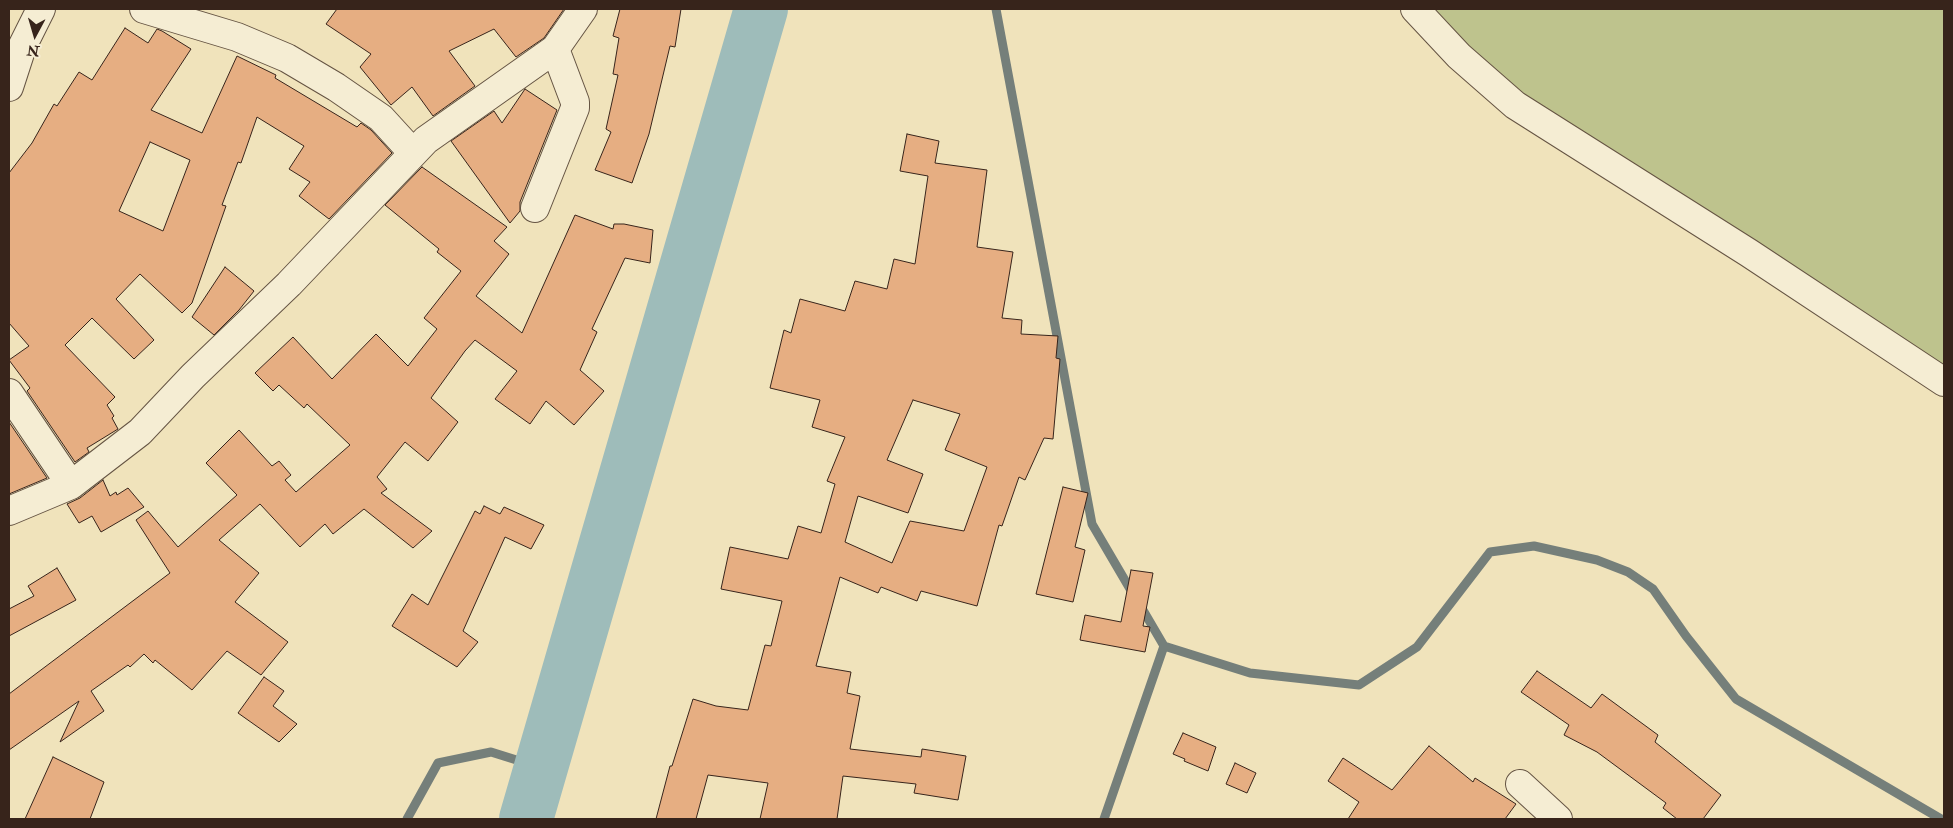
<!DOCTYPE html>
<html>
<head>
<meta charset="utf-8">
<style>
	body { margin:0 }
	#map { position:relative; width:1953px; height:828px; overflow:hidden; background:#f0e3bb; font-family:"IM FELL Double Pica",serif }
	canvas { display:block }
	.frame { position:absolute; inset:0; border:10px solid #37241b; pointer-events:none }
	.north { position:absolute; left:10px; top:10px; width:50px; height:50px; -webkit-text-stroke:4px #f5edd3; paint-order:stroke; rotate:186deg; font-size:14px; font-weight:700; line-height:20px; text-align:center; color:#37241b }
	.north::after { content:''; display:block; margin:auto; width:18px; height:22px; background:#37241b; clip-path:polygon(50% 0,100% 100%,50% 72%,0 100%) }
</style>
</head>
<body>
<div id="map">
<canvas width="1953" height="828"></canvas>
<div class="frame"></div>
<div class="north">N</div>
</div>
<script>
const g = document.querySelector('canvas').getContext('2d');
g.lineJoin = 'round';
function paint(path, color) { g.fillStyle = color; g.fill(path, 'evenodd'); }
const poly = rows => new Path2D(rows.map(r => 'M' + r).join(''));
function stroke(path, color, width, dash) { g.strokeStyle = color; g.lineWidth = width; g.lineCap = dash ? 'butt' : 'round'; g.setLineDash(dash || []); g.stroke(path); }
paint(poly([
	[1432,9,1944,9,1944,365,1513,95]
]), '#bec38d');
stroke(poly([
	[996,9,1092,524,1133,594],
	[1140,605,1164,646,1250,673,1359,685,1417,647,1490,552,1534,546,1597,560,1628,572,1653,589,1686,636,1736,699,1941,819],
	[407,819,438,763,491,752,542,768],
	[1104,819,1164,646]
]), '#757f7a', 9);
stroke(poly([
	[526,819,761,9]
]), '#9ebcba', 54);
const building = poly([
	[337,9,564,9,544,38,516,57,494,29,449,51,475,86,433,116,412,87,391,105,360,67,371,54,326,24,337,9],
	[620,9,681,9,675,47,670,46,649,134,632,183,595,170,611,132,606,129,618,75,613,74,619,38,613,36,620,9],
	[125,28,148,43,157,29,162,31,191,49,151,110,202,133,237,56,276,75,275,78,357,127,361,123,371,130,392,153,329,219,299,196,310,182,289,169,304,146,257,117,241,163,238,162,222,205,226,206,192,303,182,313,140,274,116,299,154,340,134,359,92,318,65,345,115,397,107,405,114,416,112,418,118,429,87,448,89,452,75,462,27,391,30,388,9,360,29,346,9,323,9,173,32,143,54,104,57,106,79,72,92,80,125,28],
	[150,142,190,160,163,231,119,211,150,142],
	[525,89,557,110,520,202,520,211,510,223,451,141,494,111,502,123,525,89],
	[907,134,939,141,935,163,987,170,977,247,1013,252,1002,318,1022,320,1021,334,1058,336,1056,358,1060,359,1053,439,1044,438,1025,480,1019,477,1002,526,999,525,977,606,921,591,917,601,881,587,878,593,840,577,816,666,851,672,847,693,860,696,850,749,921,757,922,749,966,756,958,800,914,793,916,784,843,776,837,819,760,819,768,783,708,775,696,819,656,819,670,766,672,766,693,699,716,706,748,710,765,645,771,646,782,601,721,589,730,547,788,559,798,526,821,533,835,484,827,481,845,437,812,427,820,400,770,388,784,330,791,333,800,299,845,311,855,281,887,289,894,259,915,264,928,176,900,171,907,134],
	[913,400,960,414,945,450,987,467,964,531,910,521,892,563,845,542,858,496,908,513,923,474,887,460,913,400],
	[422,167,507,227,494,241,509,254,476,296,522,333,575,215,613,229,614,224,624,224,653,230,650,263,625,258,592,329,597,332,580,370,604,391,574,425,546,401,530,424,495,399,517,371,475,340,465,351,431,398,458,422,428,461,405,442,377,477,387,489,381,493,432,531,413,548,364,509,333,534,325,524,300,547,260,504,219,540,259,573,235,602,288,642,261,675,227,651,192,690,155,660,153,663,144,654,130,667,128,665,91,691,104,711,60,742,79,701,9,750,9,694,170,573,136,520,148,511,178,547,237,495,206,463,239,430,272,466,279,461,291,475,285,480,296,492,350,445,307,404,304,408,279,385,273,391,255,373,293,337,332,379,376,334,408,366,437,329,424,318,461,271,437,252,439,249,385,205,422,167],
	[225,267,254,291,239,310,214,335,192,317,225,267],
	[9,422,47,478,9,494,9,422],
	[103,480,110,496,116,492,117,495,128,488,144,507,101,532,92,516,79,523,67,504,80,498,103,480],
	[1063,487,1088,493,1075,547,1085,550,1073,602,1036,594,1063,487],
	[484,506,500,514,504,507,544,525,531,549,505,537,463,631,478,642,457,667,392,626,412,594,428,605,475,511,480,514,484,506],
	[57,568,76,600,9,636,9,609,34,596,28,586,57,568],
	[1131,570,1153,573,1143,626,1150,627,1145,652,1080,640,1085,615,1121,622,1131,570],
	[1537,671,1591,708,1602,694,1658,735,1655,742,1721,795,1703,819,1677,819,1663,808,1666,803,1597,752,1564,735,1569,725,1521,692,1537,671],
	[264,677,284,691,273,706,297,724,279,742,238,713,264,677],
	[1183,733,1216,747,1208,771,1184,761,1185,759,1173,754,1183,733],
	[1429,746,1473,782,1475,778,1516,804,1505,819,1348,819,1359,802,1328,781,1343,758,1392,790,1429,746],
	[53,757,104,782,90,819,25,819,53,757],
	[1235,763,1256,773,1247,793,1226,784,1235,763]
]);
paint(building, '#e6ae82');
stroke(building, '#37241b', 1);
const minor = poly([
	[144,9,237,37,287,58,336,87,381,118,413,153],
	[1415,9,1459,56,1515,105,1749,253,1944,382],
	[9,87,22,47,41,9],
	[535,208,575,108,575,102,555,49,583,9],
	[9,393,71,485],
	[9,511,71,485,140,432,193,376,289,284,426,140,555,49],
	[1520,784,1558,819]
]);
stroke(minor, '#655443', 30);
stroke(minor, '#f5edd3', 28);
</script>
</body>
</html>
